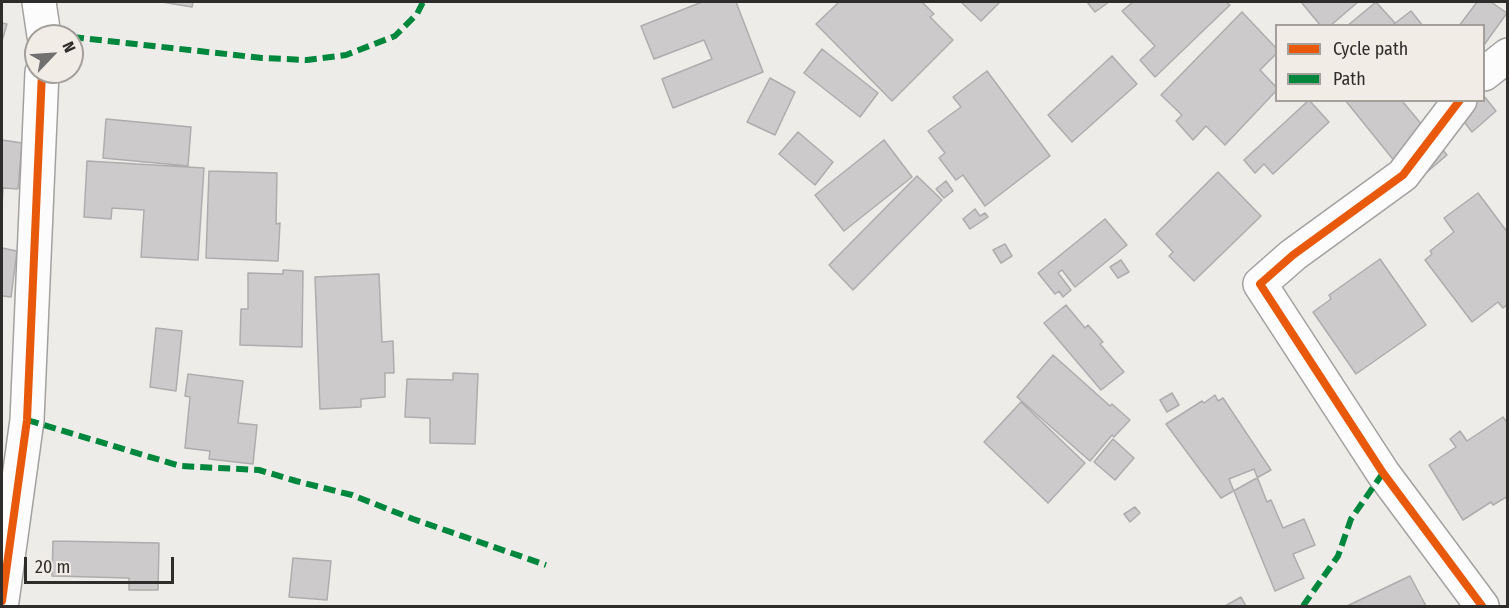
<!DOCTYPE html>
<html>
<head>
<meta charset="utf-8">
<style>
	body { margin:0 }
	#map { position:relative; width:1509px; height:608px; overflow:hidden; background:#eeece9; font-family:"Fira Sans Condensed",sans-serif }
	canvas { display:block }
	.frame { position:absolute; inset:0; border:3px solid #2f2d2b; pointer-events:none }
	.legend { position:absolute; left:1275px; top:24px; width:210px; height:78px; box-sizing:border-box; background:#f1ece6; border:2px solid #a3a09b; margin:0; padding:8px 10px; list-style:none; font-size:18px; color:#2f2d2b }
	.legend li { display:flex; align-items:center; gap:12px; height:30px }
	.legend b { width:30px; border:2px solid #a3a09b }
	.north { position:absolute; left:24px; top:24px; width:60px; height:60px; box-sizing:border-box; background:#f1ece6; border:2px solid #a3a09b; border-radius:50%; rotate:65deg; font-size:16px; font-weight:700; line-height:24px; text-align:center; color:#2f2d2b }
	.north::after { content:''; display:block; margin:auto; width:21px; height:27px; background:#72706e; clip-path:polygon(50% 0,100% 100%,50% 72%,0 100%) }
	.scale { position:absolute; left:24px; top:557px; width:150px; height:27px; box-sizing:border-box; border:3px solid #2f2d2b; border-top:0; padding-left:8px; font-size:18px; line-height:21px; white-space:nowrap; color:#2f2d2b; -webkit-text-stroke:4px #f1ece6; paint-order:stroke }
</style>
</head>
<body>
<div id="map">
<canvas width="1509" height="608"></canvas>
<div class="frame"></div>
<ul class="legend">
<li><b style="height:8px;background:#e8590c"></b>Cycle path</li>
<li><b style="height:8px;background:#00873e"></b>Path</li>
</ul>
<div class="north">N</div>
<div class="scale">20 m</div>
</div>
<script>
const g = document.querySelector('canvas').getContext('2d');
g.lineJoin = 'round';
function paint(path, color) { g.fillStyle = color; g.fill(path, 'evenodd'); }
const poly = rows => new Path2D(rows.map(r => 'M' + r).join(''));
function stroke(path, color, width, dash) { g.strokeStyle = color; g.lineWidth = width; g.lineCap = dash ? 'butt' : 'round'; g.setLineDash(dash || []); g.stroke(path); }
const building = poly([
	[162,2,193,2,192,7,162,2],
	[702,2,736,2,763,72,673,108,662,79,712,59,704,40,654,59,641,26,702,2],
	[839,2,922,2,934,14,930,17,953,40,892,101,816,24,839,2],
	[961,2,1000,2,981,21,961,2],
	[1087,2,1109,2,1095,12,1087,2],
	[1133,2,1226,2,1230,5,1155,77,1140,60,1155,46,1122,11,1133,2],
	[1301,2,1358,2,1330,26,1321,26,1301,2],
	[1376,2,1395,23,1392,26,1347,26,1376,2],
	[1477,2,1491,2,1507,13,1484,45,1484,26,1459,26,1477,2],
	[1411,11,1423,26,1395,26,1394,24,1411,11],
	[1242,12,1276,48,1276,54,1260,70,1276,87,1276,91,1225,145,1206,126,1193,140,1176,121,1182,115,1161,95,1242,12],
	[2,23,7,24,2,41,2,23],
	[822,49,878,93,860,117,804,73,822,49],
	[1112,56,1137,84,1072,142,1048,115,1112,56],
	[987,71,1050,156,985,206,963,175,956,180,939,158,945,153,928,131,961,107,953,97,987,71],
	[770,78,795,92,775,135,747,122,770,78],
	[1484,96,1496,111,1472,132,1459,115,1454,100,1484,100,1484,96],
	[1309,100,1329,122,1273,174,1264,164,1255,173,1244,160,1309,100],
	[1345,100,1405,100,1403,102,1447,155,1413,184,1345,100],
	[106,119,191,127,188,166,103,158,106,119],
	[798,132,833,162,815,185,779,154,798,132],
	[2,140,22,143,18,189,3,188,2,207,2,140],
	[884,140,912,177,844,231,815,195,884,140],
	[87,161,204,168,198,260,141,257,144,210,112,208,111,219,84,217,87,161],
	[209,171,277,173,276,224,280,223,278,261,206,258,209,171],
	[1218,172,1261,216,1194,281,1169,256,1173,252,1156,234,1218,172],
	[917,176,942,200,853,290,829,265,917,176],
	[946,181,953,191,944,198,936,189,946,181],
	[1478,193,1508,233,1508,304,1503,308,1498,302,1472,322,1425,260,1432,254,1430,251,1454,232,1444,218,1478,193],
	[975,209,980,216,985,213,988,217,970,229,963,219,975,209],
	[1105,219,1127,245,1075,287,1062,270,1058,273,1071,290,1063,297,1059,291,1055,294,1038,273,1105,219],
	[1005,244,1012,256,1001,263,993,250,1005,244],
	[2,248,17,251,11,297,2,296,2,248],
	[1380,259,1426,325,1356,374,1313,312,1331,299,1329,295,1380,259],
	[1121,260,1129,272,1118,278,1110,267,1121,260],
	[283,270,303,271,302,347,240,345,241,309,248,309,248,273,283,274,283,270],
	[379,274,382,342,393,341,394,373,385,373,385,397,361,399,361,407,320,409,315,277,379,274],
	[1066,305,1085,328,1088,325,1103,342,1100,344,1124,372,1101,390,1044,323,1066,305],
	[156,328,182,331,176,391,150,387,156,328],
	[1053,355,1110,406,1112,404,1130,420,1114,437,1112,435,1090,461,1017,397,1053,355],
	[453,373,478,374,475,444,430,443,430,418,405,417,407,379,453,380,453,373],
	[188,374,243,381,238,423,257,425,253,464,209,459,210,451,185,448,190,397,185,396,188,374],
	[1172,393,1179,405,1167,412,1160,400,1172,393],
	[1215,395,1218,401,1223,398,1271,470,1221,498,1166,424,1202,401,1204,403,1215,395],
	[1021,402,1085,463,1048,503,984,442,1021,402],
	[1503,417,1508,424,1508,496,1493,505,1491,502,1463,520,1429,465,1456,447,1450,439,1460,431,1467,441,1503,417],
	[1113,439,1134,458,1115,480,1094,462,1113,439],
	[1254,469,1267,502,1271,500,1283,528,1304,519,1315,545,1293,554,1304,578,1275,591,1229,479,1254,469],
	[1135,507,1140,513,1130,522,1124,514,1135,507],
	[53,541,159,543,158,590,129,590,129,578,52,576,53,541],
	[293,558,331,561,327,600,289,597,293,558],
	[1410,576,1426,606,1347,606,1410,576],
	[1241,597,1246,606,1225,606,1241,597]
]);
paint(building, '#cccacb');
stroke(building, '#aeacac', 1.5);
const minor = poly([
	[39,2,44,36],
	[1484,74,1508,55],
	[1460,100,1403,175,1293,255,1260,284,1383,473,1482,606],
	[2,601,27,420,42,72]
]);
stroke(minor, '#a3a19f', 36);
stroke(minor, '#fcfcfc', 33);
stroke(poly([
	[44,34,59,36],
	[72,37,262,58,307,60,346,55,395,36,417,14,423,2],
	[27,420,180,466,259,470,296,481,352,495,413,519,546,565],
	[1303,606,1338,556,1351,519,1383,473]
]), '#00873e', 6, [12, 6]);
stroke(poly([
	[1460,100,1403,175,1293,255,1260,284,1383,473,1482,606],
	[2,601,27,420,42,72]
]), '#e8590c', 8);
</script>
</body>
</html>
